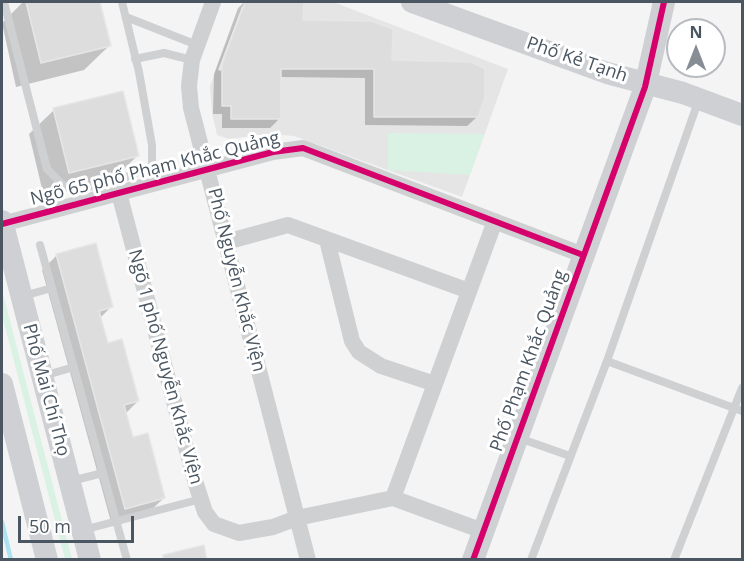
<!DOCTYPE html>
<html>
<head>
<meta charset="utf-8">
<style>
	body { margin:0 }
	#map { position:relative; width:744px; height:561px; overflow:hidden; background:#f4f4f4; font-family:"Open Sans",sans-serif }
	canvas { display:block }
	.frame { position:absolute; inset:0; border:3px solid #4a5661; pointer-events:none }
	.north { position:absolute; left:666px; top:18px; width:60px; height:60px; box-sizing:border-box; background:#fff; border:2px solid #b7bbc0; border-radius:50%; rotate:0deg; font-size:16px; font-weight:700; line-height:24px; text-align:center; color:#4a5661 }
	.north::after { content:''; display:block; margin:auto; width:21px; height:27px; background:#868d94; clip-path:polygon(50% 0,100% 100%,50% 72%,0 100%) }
	.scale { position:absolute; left:18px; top:516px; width:116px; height:27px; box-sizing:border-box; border:3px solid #4a5661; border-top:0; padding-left:8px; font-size:18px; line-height:21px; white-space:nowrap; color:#4a5661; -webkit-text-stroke:4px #fff; paint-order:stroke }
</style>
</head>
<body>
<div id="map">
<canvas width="744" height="561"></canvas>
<div class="frame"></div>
<div class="north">N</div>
<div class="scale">50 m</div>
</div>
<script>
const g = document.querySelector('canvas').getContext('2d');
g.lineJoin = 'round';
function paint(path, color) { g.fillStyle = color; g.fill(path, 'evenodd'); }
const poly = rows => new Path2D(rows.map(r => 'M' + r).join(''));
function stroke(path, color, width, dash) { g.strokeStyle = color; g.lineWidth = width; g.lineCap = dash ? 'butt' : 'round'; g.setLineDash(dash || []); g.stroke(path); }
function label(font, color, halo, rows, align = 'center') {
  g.font = font + ' "Open Sans",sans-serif'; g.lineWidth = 6; g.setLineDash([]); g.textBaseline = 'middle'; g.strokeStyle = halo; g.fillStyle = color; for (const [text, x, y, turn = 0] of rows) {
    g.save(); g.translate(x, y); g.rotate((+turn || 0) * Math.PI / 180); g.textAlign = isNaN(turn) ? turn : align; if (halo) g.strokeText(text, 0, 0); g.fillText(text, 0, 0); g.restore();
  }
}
paint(poly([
	[243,2,333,2,508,69,462,197,294,136,269,134,229,139,217,135,212,113,210,86]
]), '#e6e5e6');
paint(poly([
	[388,133,484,134,470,175,388,170],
	[2,290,72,559,65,559,2,315]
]), '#d9f2e3');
paint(poly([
	[23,2,98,2,109,46,84,70,16,87,2,23],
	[245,2,302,2,302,21,390,62,477,117,467,126,365,125,365,78,280,77,279,119,270,128,222,128,222,114,213,114,214,74,238,8],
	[242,6,245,6,221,71,218,70],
	[54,110,137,156,112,181,44,197,29,134],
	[57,255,112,306,99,319,107,345,138,401,125,414,132,439,164,498,149,512,111,522,42,270]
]), '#0003');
stroke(poly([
	[2,522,11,560]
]), '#aee2f0', 4.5);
const building = poly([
	[26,2,100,2,111,46,41,63,26,2],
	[245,2,304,2,303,20,371,21,393,29,392,60,471,62,485,69,485,97,478,117,374,117,374,69,281,69,281,119,231,119,231,106,222,106,222,64,245,2],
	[123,91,139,156,69,173,53,108,123,91],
	[96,243,113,307,99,311,108,343,122,339,139,401,124,405,133,437,148,433,165,498,125,509,56,254,96,243],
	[204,545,207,560,163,560,163,555,204,545]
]);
paint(building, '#ddddde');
stroke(building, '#e5e6e7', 1.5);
stroke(poly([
	[4,2,47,169,65,187,75,191,126,177,152,166,152,145,139,72,122,2],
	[126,17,197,45],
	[135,59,164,53,192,60],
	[40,245,127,560],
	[23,296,52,288],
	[607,361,742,411],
	[43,376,74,367],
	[519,438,570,456],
	[71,481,103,473],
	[83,530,201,499],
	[531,560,607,361,699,99],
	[674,560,742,388]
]), '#ced0d2', 8);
stroke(poly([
	[213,2,192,60,189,86,191,108,308,560],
	[119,193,195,481,205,512,214,524,239,533,273,527,297,518,393,498],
	[2,224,273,152,303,148,583,255],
	[327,240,352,341,359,352,381,366,435,384],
	[226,242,288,225,469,291],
	[483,531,393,498,495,221]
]), '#ced0d2', 16);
stroke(poly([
	[412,2,607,73,683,93,742,115],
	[2,221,90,560],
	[2,384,47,560],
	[473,560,645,87,664,2]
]), '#ced0d4', 22);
stroke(poly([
	[2,224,273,152,303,148,583,255],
	[473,560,645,87,664,2]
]), '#d6006c', 6);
label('18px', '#4a5661', '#fff', [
	["Phố Kẻ Tạnh",577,60,19],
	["Ngõ 65 phố Phạm Khắc Quảng",155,169,-14],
	["Phố Nguyễn Khắc Viện",236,280,76],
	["Phố Phạm Khắc Quảng",529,361,-70],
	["Ngõ 1 phố Nguyễn Khắc Viện",165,367,75],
	["Phố Mai Chí Thọ",46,390,75]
]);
</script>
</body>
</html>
